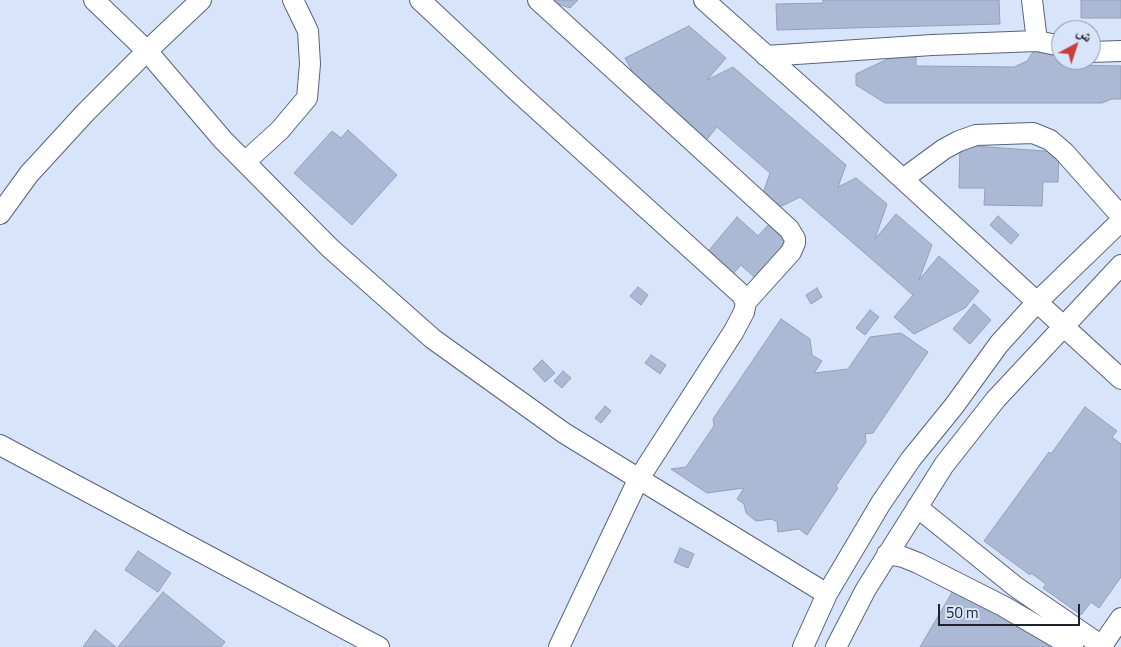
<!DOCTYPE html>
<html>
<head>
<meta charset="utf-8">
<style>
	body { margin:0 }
	#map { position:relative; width:1121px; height:647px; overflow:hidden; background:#d7e4fa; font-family:"Titillium Web","Noto Naskh Arabic",sans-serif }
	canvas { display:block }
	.north { position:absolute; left:1051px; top:20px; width:50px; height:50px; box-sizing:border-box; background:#d7e4fa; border:1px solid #8d96a8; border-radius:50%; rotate:40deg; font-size:14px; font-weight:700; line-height:20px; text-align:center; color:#1d222c }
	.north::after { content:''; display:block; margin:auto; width:18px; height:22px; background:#cc3d3d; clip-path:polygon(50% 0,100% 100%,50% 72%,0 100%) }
	.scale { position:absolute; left:938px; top:604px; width:142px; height:22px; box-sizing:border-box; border:2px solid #1d222c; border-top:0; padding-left:6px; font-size:15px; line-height:18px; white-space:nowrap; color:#1d222c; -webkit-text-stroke:4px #d7e4fa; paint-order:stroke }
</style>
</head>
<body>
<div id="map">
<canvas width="1121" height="647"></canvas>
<div class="north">ش</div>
<div class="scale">50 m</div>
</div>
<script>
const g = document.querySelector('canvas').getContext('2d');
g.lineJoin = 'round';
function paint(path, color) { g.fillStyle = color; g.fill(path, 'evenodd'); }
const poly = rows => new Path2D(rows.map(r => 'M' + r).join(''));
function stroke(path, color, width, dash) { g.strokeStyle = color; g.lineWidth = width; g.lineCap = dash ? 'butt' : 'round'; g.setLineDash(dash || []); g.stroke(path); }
const building = poly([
	[547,0,578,0,570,8,547,0],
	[823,0,999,0,1000,24,777,30,776,4,823,3,823,0],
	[1081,0,1121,0,1121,18,1081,18,1081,0],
	[689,26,726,58,707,80,733,67,846,165,838,187,856,178,887,204,875,239,896,214,932,245,919,280,939,256,979,291,965,308,914,334,894,317,913,295,800,197,782,206,761,199,770,173,717,127,704,143,641,88,625,58,689,26],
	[1035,49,1061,52,1061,60,1069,60,1070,65,1121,66,1121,99,1112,99,1102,103,885,103,856,85,856,74,894,56,916,57,916,66,1014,67,1027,61,1035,49],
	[348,130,397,175,352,225,294,173,332,131,341,138,348,130],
	[960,145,1059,152,1058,182,1043,182,1042,206,984,205,985,188,959,188,960,145],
	[998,216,1019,235,1011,244,990,225,998,216],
	[737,217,758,236,771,222,789,239,755,278,741,265,730,277,705,255,737,217],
	[638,287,648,295,641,305,630,296,638,287],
	[817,288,822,297,811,304,806,295,817,288],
	[974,304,991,320,970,344,953,329,974,304],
	[870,310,879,317,865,335,856,328,870,310],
	[781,319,810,339,812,355,822,361,814,373,848,369,870,337,901,333,928,352,873,433,865,434,866,442,836,486,838,488,807,535,799,529,778,532,777,522,772,519,756,521,746,513,744,504,737,499,744,488,707,493,671,469,686,467,714,426,713,419,781,319],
	[651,355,666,365,660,374,645,363,651,355],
	[542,360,555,373,545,382,533,369,542,360],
	[563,371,571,378,562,388,554,381,563,371],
	[605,406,611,411,601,423,595,418,605,406],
	[1085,407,1117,431,1112,437,1121,444,1121,577,1099,608,1091,602,1081,615,1043,588,1046,584,1031,573,1030,575,984,541,1049,452,1051,454,1085,407],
	[680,548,694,554,688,568,674,562,680,548],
	[138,551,171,573,158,592,125,570,138,551],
	[957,584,1070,647,920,647,957,584],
	[163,592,225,642,221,647,118,647,163,592],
	[95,630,116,647,83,647,95,630]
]);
paint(building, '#abb9d4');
stroke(building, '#92a0ba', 1);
const minor = poly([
	[94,0,147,51,223,140,330,248,433,339,564,433,827,594],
	[420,0,518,92,741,294,746,302,744,312,734,331,638,480,559,647],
	[538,0,789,229,795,239,795,243,791,252,746,302],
	[704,0,824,107,1121,379],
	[1032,0,1037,41],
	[1091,52,1121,51],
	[766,56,932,45,1037,41,1061,46],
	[245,162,280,130,307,98,310,64,308,31,293,0],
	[903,179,944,149,959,141,976,135,1033,133,1050,140,1064,152,1121,216],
	[0,214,29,174,85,113,147,51,201,0],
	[0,445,379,647],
	[917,507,1016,587,1102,646],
	[887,554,903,557,918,563,1003,606,1073,647],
	[803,647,827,594,881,503,911,459,954,406,999,344,1037,302,1121,221],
	[836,647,866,589,944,465,996,399,1121,265],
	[1101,647,1121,618]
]);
stroke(minor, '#57647c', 22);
stroke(minor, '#fff', 20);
</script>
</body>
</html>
